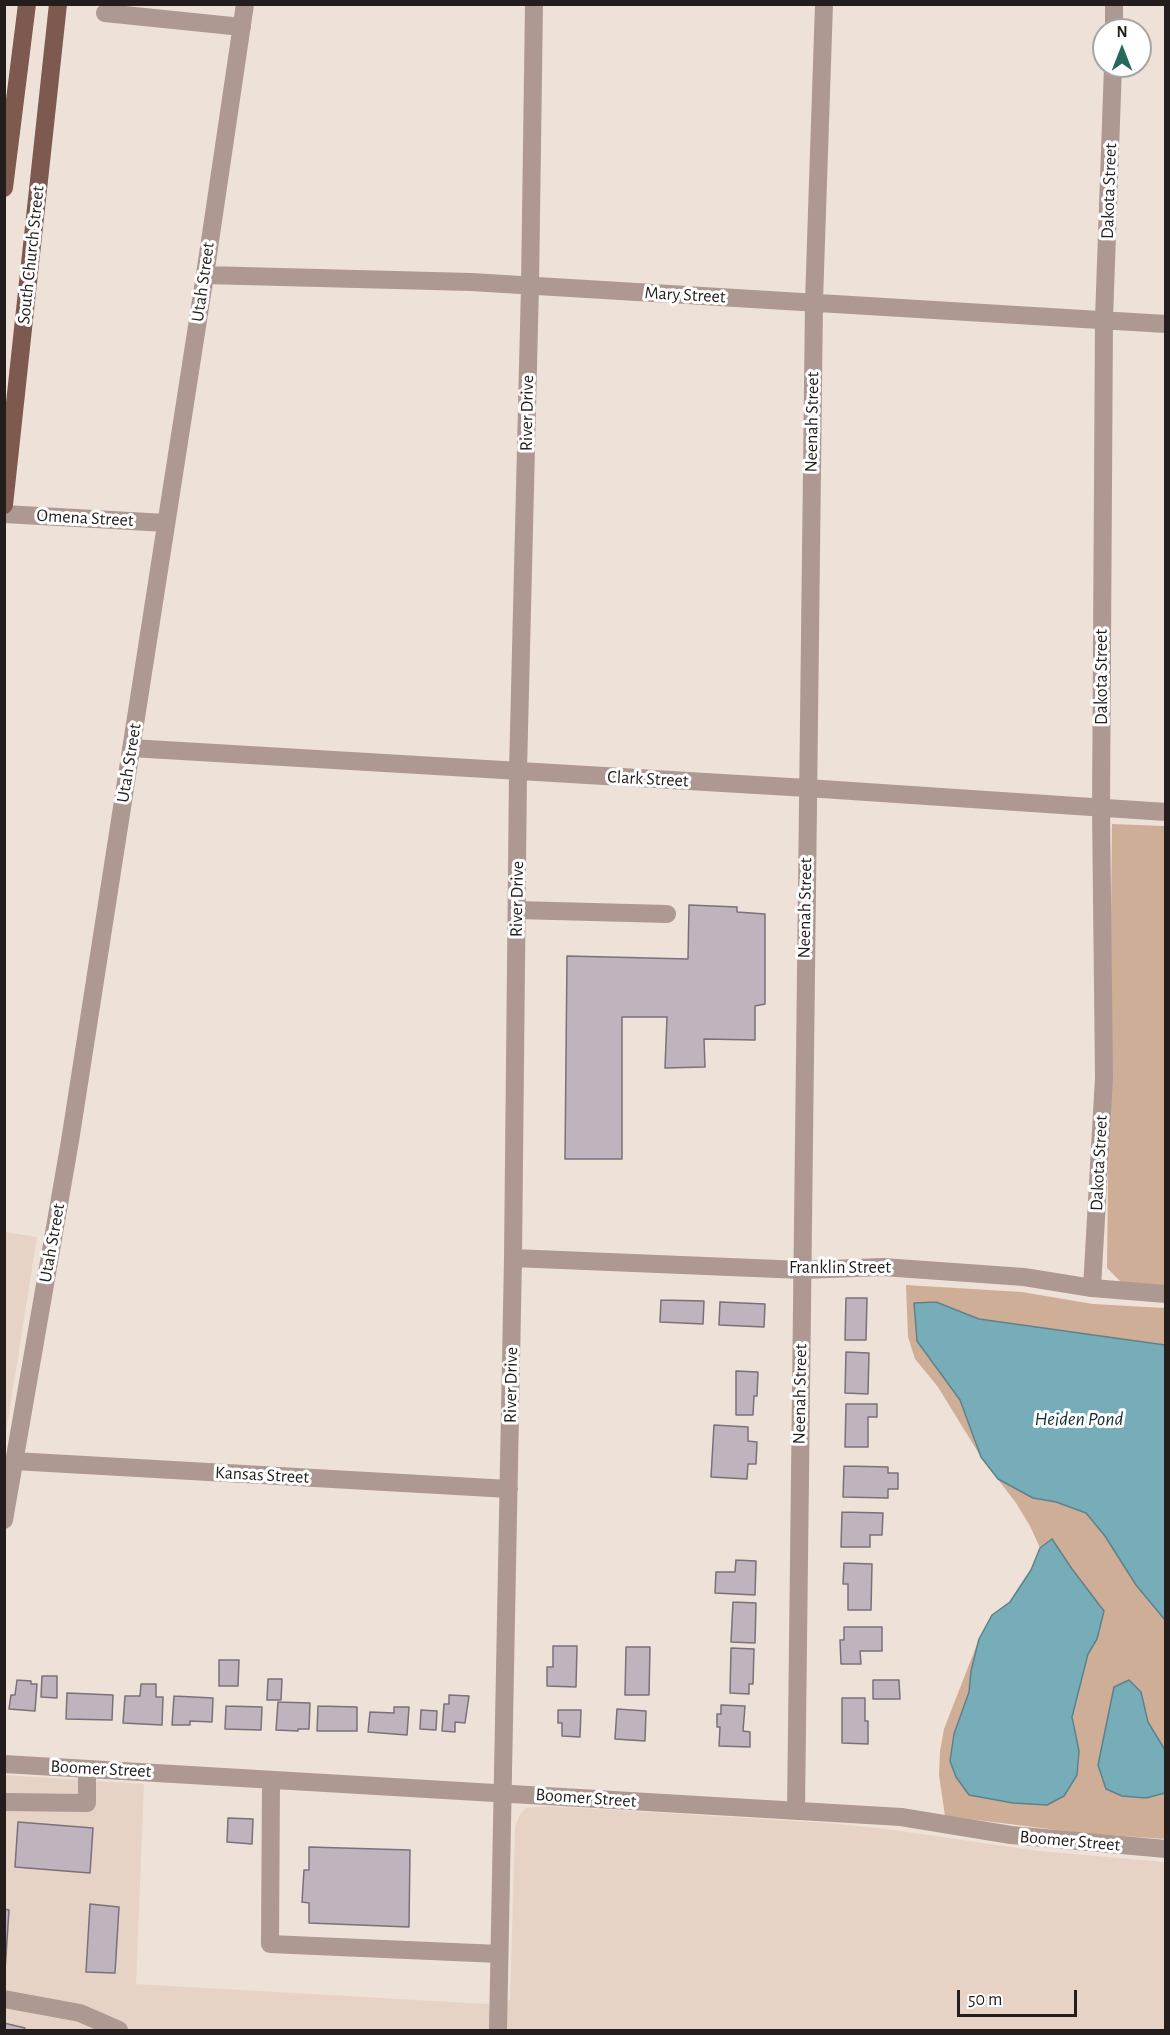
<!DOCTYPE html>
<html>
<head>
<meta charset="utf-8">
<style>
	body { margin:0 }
	#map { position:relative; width:1170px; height:2035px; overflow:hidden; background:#eee1d8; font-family:"Alegreya Sans",sans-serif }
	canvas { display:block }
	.frame { position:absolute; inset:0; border:6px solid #231e1b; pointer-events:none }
	.north { position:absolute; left:1092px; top:18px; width:60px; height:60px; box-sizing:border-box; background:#fff; border:2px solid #a7a5a4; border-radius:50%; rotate:0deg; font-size:16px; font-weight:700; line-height:24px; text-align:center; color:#231e1b }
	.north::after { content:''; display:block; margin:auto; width:21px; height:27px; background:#24695b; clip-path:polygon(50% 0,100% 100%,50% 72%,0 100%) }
	.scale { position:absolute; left:957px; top:1990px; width:120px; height:27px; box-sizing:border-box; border:3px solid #231e1b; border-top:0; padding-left:8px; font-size:18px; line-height:21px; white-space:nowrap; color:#231e1b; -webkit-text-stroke:4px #fff; paint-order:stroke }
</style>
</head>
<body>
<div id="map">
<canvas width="1170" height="2035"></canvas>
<div class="frame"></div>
<div class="north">N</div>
<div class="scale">50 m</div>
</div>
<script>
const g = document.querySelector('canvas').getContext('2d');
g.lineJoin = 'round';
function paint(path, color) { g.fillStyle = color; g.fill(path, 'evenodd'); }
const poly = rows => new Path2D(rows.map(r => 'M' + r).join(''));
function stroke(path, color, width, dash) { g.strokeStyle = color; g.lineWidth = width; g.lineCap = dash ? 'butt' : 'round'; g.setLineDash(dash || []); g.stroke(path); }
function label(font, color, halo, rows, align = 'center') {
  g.font = font + ' "Alegreya Sans",sans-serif'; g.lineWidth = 6; g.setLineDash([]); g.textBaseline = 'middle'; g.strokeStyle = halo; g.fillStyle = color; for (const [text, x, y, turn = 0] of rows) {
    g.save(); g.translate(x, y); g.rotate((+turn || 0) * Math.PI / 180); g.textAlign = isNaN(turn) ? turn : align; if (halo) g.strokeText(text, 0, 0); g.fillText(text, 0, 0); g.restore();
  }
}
paint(poly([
	[5,1232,37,1237,5,1439,4,1232],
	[4,1775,144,1784,136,1984,487,2004,510,2000,515,1827,520,1814,526,1808,546,1806,828,1823,886,1829,1039,1851,1165,1862,1165,2030,5,2030]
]), '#e7d3c6');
paint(poly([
	[1112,824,1165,826,1165,1286,1122,1283,1107,1268],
	[906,1285,1022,1292,1093,1304,1165,1308,1165,1839,1081,1833,945,1816,939,1775,940,1751,944,1729,979,1639,992,1615,1010,1602,1031,1570,1040,1548,1030,1526,1016,1503,981,1457,938,1387,915,1359,908,1337]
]), '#cfae98');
const water = poly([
	[936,1302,979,1319,1165,1345,1165,1620,1136,1585,1105,1536,1086,1513,1056,1502,1033,1498,998,1479,981,1457,960,1400,917,1341,914,1303,936,1302],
	[1052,1539,1072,1569,1104,1611,1097,1639,1088,1654,1072,1717,1079,1751,1077,1775,1064,1796,1047,1805,1013,1803,969,1795,956,1777,950,1761,954,1734,969,1692,971,1671,979,1639,992,1615,1010,1602,1031,1570,1040,1548,1052,1539],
	[1129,1680,1141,1692,1148,1722,1165,1750,1165,1793,1146,1798,1122,1796,1106,1789,1098,1765,1114,1687,1129,1680]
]);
paint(water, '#77adb9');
stroke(water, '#5e828a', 1.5);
const building = poly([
	[689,905,737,907,737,912,765,914,765,1004,755,1006,755,1040,704,1039,705,1067,665,1068,667,1017,622,1017,622,1159,565,1159,567,956,688,959,689,905],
	[846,1298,867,1298,866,1340,845,1340,846,1298],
	[661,1300,704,1301,703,1324,660,1322,661,1300],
	[720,1302,765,1304,764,1327,719,1325,720,1302],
	[846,1352,869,1353,868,1394,845,1393,846,1352],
	[736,1371,758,1372,757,1396,754,1396,753,1415,736,1415,736,1371],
	[846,1404,877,1404,877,1417,868,1417,868,1447,845,1447,846,1404],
	[714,1425,748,1427,748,1441,757,1442,756,1464,748,1464,747,1479,711,1477,714,1425],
	[844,1466,888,1467,888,1473,898,1473,898,1489,888,1489,888,1498,843,1497,844,1466],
	[842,1512,883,1513,882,1535,870,1535,870,1547,841,1547,842,1512],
	[736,1560,756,1561,755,1595,715,1593,716,1572,735,1572,736,1560],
	[844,1563,872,1564,871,1610,848,1610,848,1584,843,1584,844,1563],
	[733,1602,756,1603,755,1643,731,1642,733,1602],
	[844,1627,882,1627,882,1651,860,1651,861,1664,841,1664,840,1640,844,1640,844,1627],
	[553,1646,577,1646,576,1687,547,1686,547,1667,553,1667,553,1646],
	[626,1647,650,1647,649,1695,625,1695,626,1647],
	[731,1648,754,1649,753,1684,749,1684,749,1694,730,1693,731,1648],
	[219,1660,239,1660,238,1686,219,1686,219,1660],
	[42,1676,57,1676,57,1698,41,1697,42,1676],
	[268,1679,282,1679,281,1700,267,1700,268,1679],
	[17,1680,31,1681,31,1684,37,1684,35,1711,9,1709,11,1695,15,1695,17,1680],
	[873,1680,899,1680,900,1699,873,1699,873,1680],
	[141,1684,156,1684,156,1697,163,1697,162,1725,123,1723,125,1696,140,1696,141,1684],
	[67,1693,113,1695,112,1720,66,1719,67,1693],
	[449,1695,469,1696,465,1723,455,1722,455,1732,442,1731,444,1704,449,1704,449,1695],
	[174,1696,213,1698,212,1722,190,1721,190,1725,172,1725,174,1696],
	[842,1698,865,1698,865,1721,868,1721,868,1744,842,1743,842,1698],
	[278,1702,310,1703,309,1729,298,1729,298,1731,276,1730,278,1702],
	[721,1705,745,1706,743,1731,750,1732,750,1747,719,1746,720,1727,717,1727,717,1714,721,1714,721,1705],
	[226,1706,262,1707,261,1730,225,1729,226,1706],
	[318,1706,357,1707,357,1731,317,1731,318,1706],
	[394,1707,409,1707,407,1735,368,1732,370,1712,394,1713,394,1707],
	[617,1709,646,1711,645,1741,615,1739,617,1709],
	[421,1710,437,1711,436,1730,420,1729,421,1710],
	[558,1710,581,1710,580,1737,562,1736,562,1723,558,1723,558,1710],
	[228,1818,253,1819,252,1844,227,1842,228,1818],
	[18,1822,93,1828,90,1873,15,1867,18,1822],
	[309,1847,410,1850,409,1927,309,1923,309,1903,302,1902,304,1870,309,1870,309,1847],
	[90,1904,119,1907,115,1973,86,1972,90,1904],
	[4,1909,9,1910,5,1971,4,1971,4,1909],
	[4,2023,25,2028,24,2030,4,2030,4,2023]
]);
paint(building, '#bfb4be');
stroke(building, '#7a7079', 1.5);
stroke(poly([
	[105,13,242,27],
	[1114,30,1114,4],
	[205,275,471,282,1166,324],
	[4,514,166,523],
	[131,748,807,788,1166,812],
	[517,910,667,914],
	[513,1258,802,1270,883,1267,1024,1277,1092,1288,1166,1294],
	[1092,1288,1104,1078,1101,808,1104,319,1113,66],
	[14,1461,509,1489],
	[4,1520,70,1141,205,275,245,4],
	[4,1764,901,1817,1011,1835,1166,1849],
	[271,1780,270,1944,499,1954],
	[4,1802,87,1803,87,1769],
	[796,1811,814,301,824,4],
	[4,1999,80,2013,119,2030],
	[498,2030,513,1258,518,771,530,286,534,4]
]), '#ad9892', 18);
stroke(poly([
	[4,188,27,4],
	[4,505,58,4]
]), '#7d594f', 18);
label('18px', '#231e1b', '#fff', [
	["Dakota Street",1109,191,-88],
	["South Church Street",31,255,-84],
	["Utah Street",203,282,-82],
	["Mary Street",685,295,3],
	["River Drive",527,413,-89],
	["Neenah Street",812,422,-89],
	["Omena Street",85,518,3],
	["Dakota Street",1102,677,-90],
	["Utah Street",129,763,-81],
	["Clark Street",648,779,3],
	["River Drive",517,899,-89],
	["Neenah Street",805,908,-89],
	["Dakota Street",1099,1163,-87],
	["Utah Street",52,1243,-80],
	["Franklin Street",840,1268],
	["River Drive",511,1385,-89],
	["Neenah Street",800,1394,-89],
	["Kansas Street",262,1475,3],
	["Boomer Street",101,1769,3],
	["Boomer Street",586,1798,4],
	["Boomer Street",1070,1841,5]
]);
label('italic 20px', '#132f35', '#fff', [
	["Heiden Pond",1079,1419]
]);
</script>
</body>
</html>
